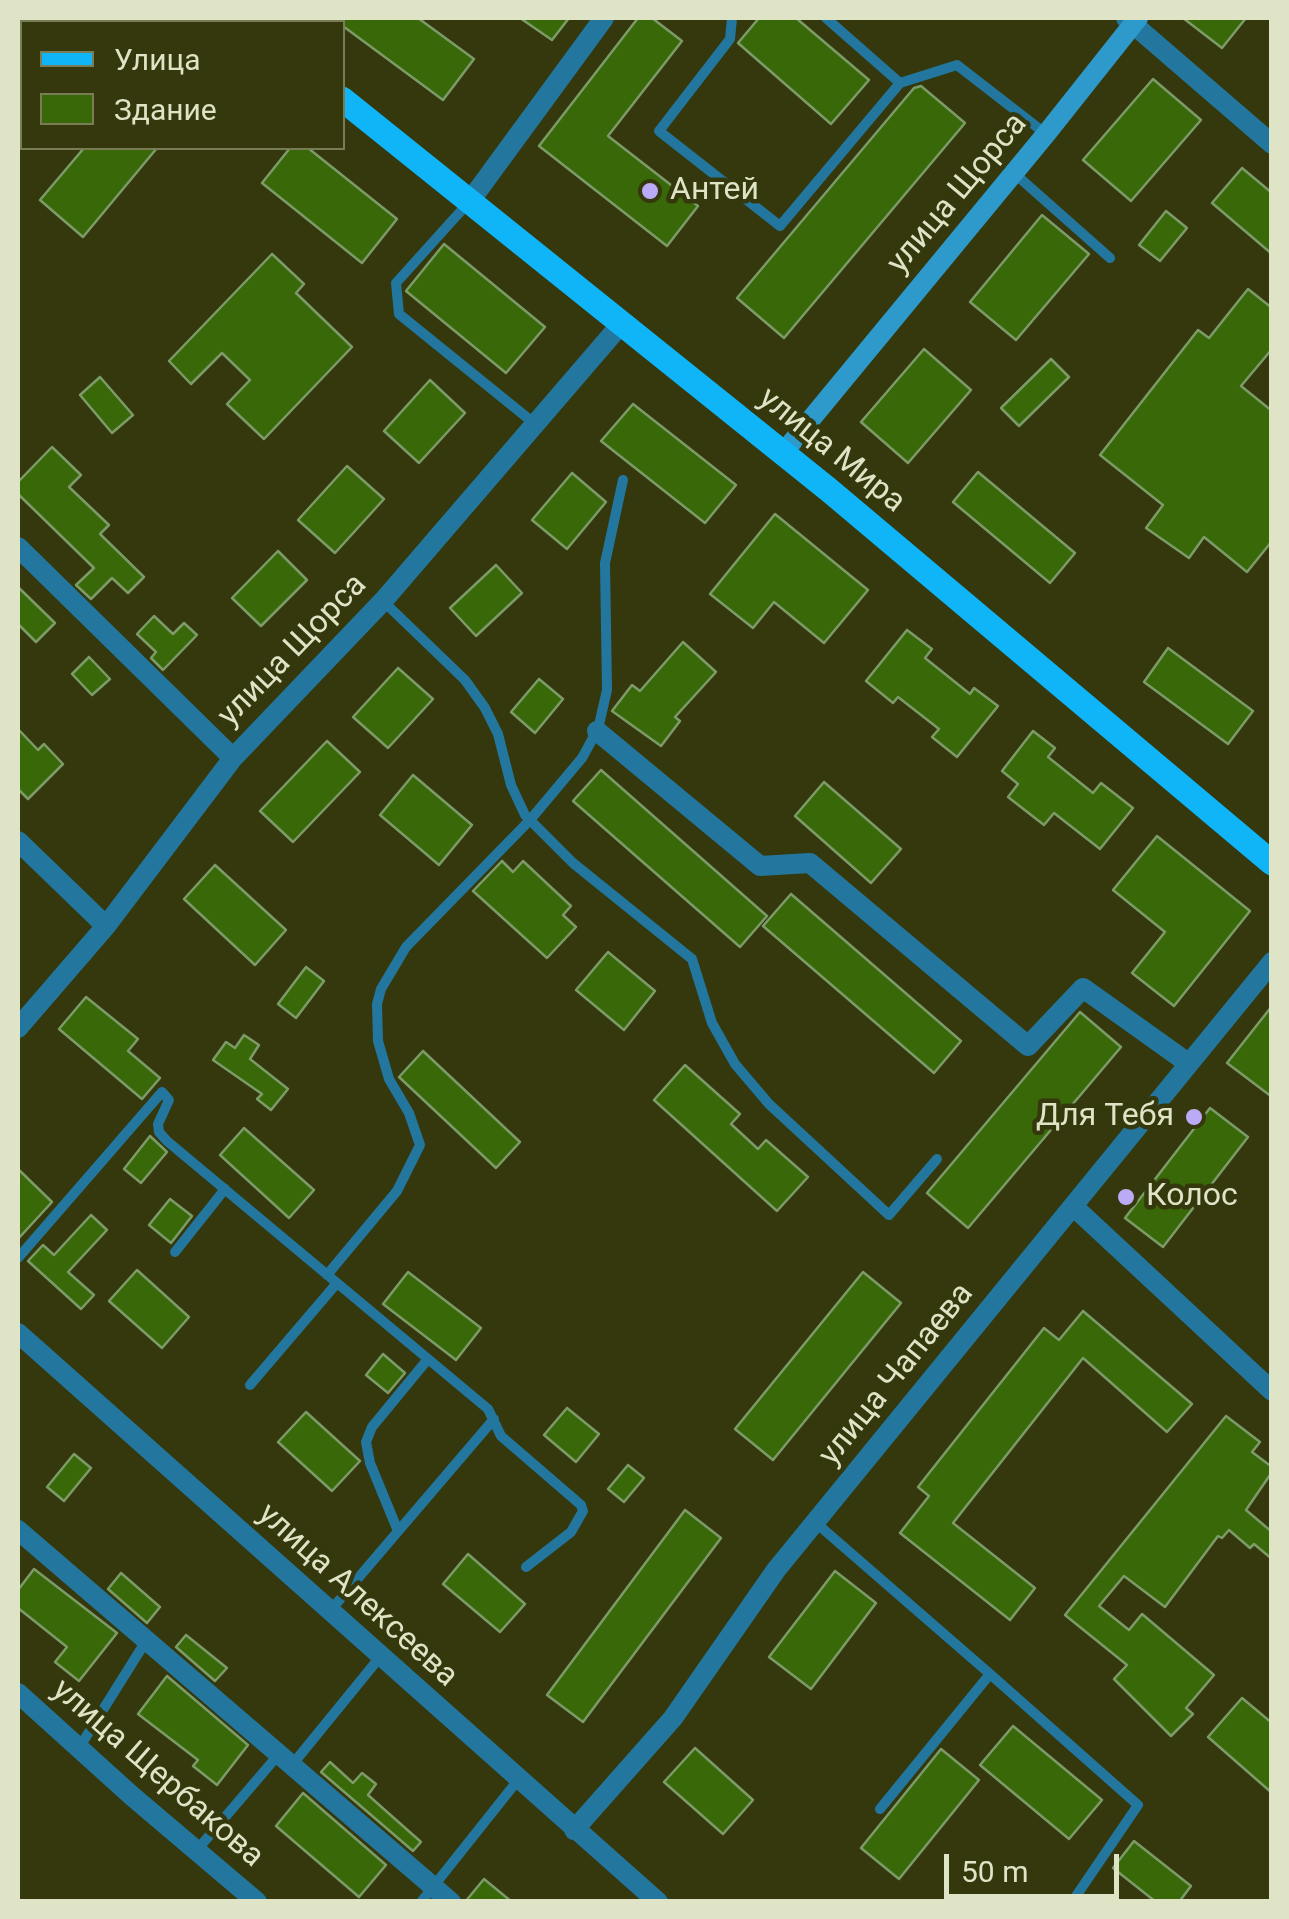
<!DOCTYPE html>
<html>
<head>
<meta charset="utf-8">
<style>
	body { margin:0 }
	#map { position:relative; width:1289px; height:1919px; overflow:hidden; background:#34380c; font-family:Roboto,sans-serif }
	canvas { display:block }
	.frame { position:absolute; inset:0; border:20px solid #e0e4c6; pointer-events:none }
	.legend { position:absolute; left:20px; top:20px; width:325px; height:130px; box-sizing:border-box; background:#34380c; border:2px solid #797d56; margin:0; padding:12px 18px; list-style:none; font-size:30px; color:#e0e4c6 }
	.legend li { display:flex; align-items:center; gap:20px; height:50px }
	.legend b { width:50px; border:2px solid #797d56 }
	.scale { position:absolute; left:944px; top:1854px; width:175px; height:45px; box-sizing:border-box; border:5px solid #e0e4c6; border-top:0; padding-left:12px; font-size:30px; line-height:35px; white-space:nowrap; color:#e0e4c6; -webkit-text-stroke:8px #34380c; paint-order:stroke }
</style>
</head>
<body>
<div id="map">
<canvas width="1289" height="1919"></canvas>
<div class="frame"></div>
<ul class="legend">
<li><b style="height:12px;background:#0fb5f6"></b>Улица</li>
<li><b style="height:28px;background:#396809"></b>Здание</li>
</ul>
<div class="scale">50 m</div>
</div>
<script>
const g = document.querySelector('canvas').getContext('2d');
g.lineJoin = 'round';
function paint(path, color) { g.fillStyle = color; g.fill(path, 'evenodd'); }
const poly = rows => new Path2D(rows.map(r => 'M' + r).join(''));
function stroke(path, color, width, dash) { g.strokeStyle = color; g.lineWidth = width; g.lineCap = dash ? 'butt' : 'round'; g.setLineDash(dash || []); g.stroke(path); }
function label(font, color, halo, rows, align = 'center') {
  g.font = font + ' Roboto,sans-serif'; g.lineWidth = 9; g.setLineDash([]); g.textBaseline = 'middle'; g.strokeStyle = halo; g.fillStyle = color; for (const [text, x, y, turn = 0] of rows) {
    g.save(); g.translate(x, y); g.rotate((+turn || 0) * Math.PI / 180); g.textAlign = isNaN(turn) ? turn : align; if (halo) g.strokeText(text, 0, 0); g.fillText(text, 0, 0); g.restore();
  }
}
const building = poly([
	[332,18,418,18,474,59,443,100,332,18],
	[520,18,569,18,552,40,520,18],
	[638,18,652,18,682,41,608,136,698,206,667,246,539,146,638,18],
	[759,18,796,18,869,80,831,124,738,43,759,18],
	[1183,18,1246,18,1222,48,1183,18],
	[1153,79,1201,120,1131,201,1083,160,1153,79],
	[921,86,965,123,784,338,737,298,914,88,921,86],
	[84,148,157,148,83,237,40,200,84,148],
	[290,148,308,148,397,219,362,263,262,183,290,148],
	[1242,168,1272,193,1272,254,1212,203,1242,168],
	[1166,211,1187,228,1160,261,1139,245,1166,211],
	[1042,215,1089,254,1016,340,970,302,1042,215],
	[444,244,545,327,506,373,406,291,444,244],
	[272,254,304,284,296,293,352,347,264,439,227,404,250,380,222,353,191,384,169,361,272,254],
	[1248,289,1272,308,1272,349,1241,386,1272,411,1272,541,1247,572,1204,537,1189,558,1146,528,1163,505,1100,455,1198,330,1209,338,1248,289],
	[924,349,971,390,908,463,861,422,924,349],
	[1051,359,1069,377,1019,426,1001,408,1051,359],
	[100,377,133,415,112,433,80,395,100,377],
	[430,380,465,413,419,463,384,431,430,380],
	[633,404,736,485,705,523,601,441,633,404],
	[52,447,81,475,69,487,109,525,100,534,144,577,128,593,112,578,91,599,76,585,94,568,18,494,18,482,52,447],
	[347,466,384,499,335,553,298,520,347,466],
	[978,472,1075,553,1050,583,953,502,978,472],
	[572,473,606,502,567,549,532,520,572,473],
	[775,514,868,590,824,643,774,602,753,628,710,594,775,514],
	[278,551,307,580,261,626,232,598,278,551],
	[496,565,522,593,476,636,450,608,496,565],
	[18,587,55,623,36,642,18,624,18,587],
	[154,616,173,634,184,623,197,635,163,670,151,658,156,652,137,634,154,616],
	[907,630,932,649,925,658,970,694,974,688,998,706,957,757,932,737,939,729,898,697,893,703,866,681,907,630],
	[683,642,716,672,675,717,680,721,661,746,612,711,632,685,640,691,683,642],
	[1168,648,1253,711,1228,744,1144,682,1168,648],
	[89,657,110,679,92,695,72,674,89,657],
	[398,668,433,699,388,748,353,717,398,668],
	[539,679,563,699,535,733,511,712,539,679],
	[18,729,38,750,44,744,63,764,28,799,18,789,18,729],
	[1033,731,1055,748,1048,757,1093,793,1101,783,1133,808,1100,849,1054,813,1044,825,1008,797,1018,784,1002,771,1033,731],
	[327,741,360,772,293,842,260,811,327,741],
	[601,770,767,916,740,947,573,801,601,770],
	[413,775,472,825,439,865,380,815,413,775],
	[824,782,901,849,871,883,795,816,824,782],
	[1157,836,1250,911,1174,1006,1132,973,1165,932,1113,890,1157,836],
	[502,861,513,872,523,861,571,906,563,915,576,927,547,958,473,891,502,861],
	[215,865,286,930,255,965,184,899,215,865],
	[791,894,961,1041,934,1073,763,926,791,894],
	[608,952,655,991,624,1030,576,990,608,952],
	[306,967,324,981,296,1018,278,1004,306,967],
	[86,997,138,1039,128,1051,160,1078,142,1099,59,1029,86,997],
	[1272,1006,1272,1097,1227,1063,1272,1006],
	[1080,1012,1121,1047,968,1228,927,1193,1080,1012],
	[244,1035,259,1045,250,1059,288,1089,271,1110,257,1099,262,1094,213,1060,226,1042,235,1048,244,1035],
	[423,1051,520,1142,496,1168,399,1077,423,1051],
	[685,1065,740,1114,731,1124,758,1149,766,1140,808,1177,777,1211,654,1100,685,1065],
	[1210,1108,1248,1137,1163,1247,1125,1218,1210,1108],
	[244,1128,314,1190,289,1218,220,1155,244,1128],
	[150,1136,167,1152,141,1183,124,1169,150,1136],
	[18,1169,52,1202,18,1239,18,1169],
	[170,1199,192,1216,171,1243,149,1225,170,1199],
	[91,1215,107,1230,68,1272,94,1295,81,1309,28,1261,43,1245,54,1255,91,1215],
	[137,1270,189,1317,162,1348,109,1301,137,1270],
	[408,1272,481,1328,456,1360,383,1304,408,1272],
	[863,1272,901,1303,773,1460,735,1429,863,1272],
	[1083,1311,1192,1404,1167,1432,1083,1358,953,1523,1035,1588,1010,1620,900,1533,929,1496,918,1487,1044,1328,1059,1340,1083,1311],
	[383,1354,405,1373,388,1393,366,1375,383,1354],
	[567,1408,599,1434,576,1462,544,1435,567,1408],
	[306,1412,360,1461,332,1491,278,1442,306,1412],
	[1226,1416,1260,1442,1252,1452,1272,1467,1272,1472,1246,1510,1272,1532,1272,1559,1254,1544,1250,1548,1229,1530,1222,1538,1218,1536,1165,1607,1124,1576,1099,1606,1129,1630,1142,1614,1214,1675,1186,1708,1193,1714,1171,1736,1114,1679,1127,1665,1065,1615,1226,1416],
	[74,1454,91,1468,64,1501,47,1487,74,1454],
	[628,1465,644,1478,624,1502,608,1489,628,1465],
	[685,1510,721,1538,583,1722,547,1695,685,1510],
	[468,1554,525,1604,500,1632,443,1584,468,1554],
	[34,1569,117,1633,79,1681,55,1662,67,1647,18,1608,18,1590,34,1569],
	[835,1571,876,1603,811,1689,769,1657,835,1571],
	[121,1573,160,1607,147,1623,108,1589,121,1573],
	[186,1635,227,1668,215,1681,176,1647,186,1635],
	[167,1676,248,1745,217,1785,193,1766,198,1760,138,1714,167,1676],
	[1242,1698,1272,1723,1272,1793,1208,1737,1242,1698],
	[1013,1726,1102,1800,1069,1839,980,1765,1013,1726],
	[695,1748,753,1800,723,1834,664,1782,695,1748],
	[941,1749,979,1780,899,1879,861,1848,941,1749],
	[330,1762,353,1783,362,1773,376,1784,368,1795,421,1842,413,1851,321,1772,330,1762],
	[303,1793,386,1865,359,1897,276,1826,303,1793],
	[1134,1841,1191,1886,1179,1902,1156,1902,1113,1868,1134,1841],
	[484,1879,512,1902,465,1902,484,1879]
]);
paint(building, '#396809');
stroke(building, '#7c9b69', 2.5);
stroke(poly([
	[732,18,730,39,659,131,780,226,900,83],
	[826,18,900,83,957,65,1046,134],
	[1014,173,1110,258],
	[469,202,396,283,399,314,535,424],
	[383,601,465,680,485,708,498,734,511,785,525,815,573,863,692,959,712,1023,735,1064,769,1104,889,1215,937,1159],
	[175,1252,225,1189],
	[18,1258,162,1092,169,1100,158,1124,159,1132,167,1141,488,1409,501,1436,581,1505,583,1511,571,1532,526,1567],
	[327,1275,397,1191,420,1145,409,1113,389,1079,378,1041,377,1004,381,989,406,947,530,820,582,758,598,729,607,690,605,563,623,480],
	[250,1385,337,1283],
	[815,1522,990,1674,880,1809],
	[398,1531,370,1463,366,1442,372,1427,428,1359],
	[330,1611,494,1419],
	[990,1674,1138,1805,1072,1902],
	[79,1748,146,1641],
	[292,1765,380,1657],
	[197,1850,279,1754],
	[421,1902,518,1780]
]), '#23779f', 10);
stroke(poly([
	[1126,18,1272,144],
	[470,201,604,18],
	[18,547,233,758],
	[597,731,760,866,810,863,1028,1046,1083,988,1188,1063],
	[18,841,106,926],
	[18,1028,106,926,233,758,383,601,622,323],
	[1073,1206,1272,1391],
	[18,1333,658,1902],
	[18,1530,451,1902],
	[18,1693,132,1796,257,1902],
	[574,1830,673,1718,776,1570,1272,962]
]), '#23779f', 20);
stroke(poly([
	[783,453,1046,134,1138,18]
]), '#2e9acc', 20);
stroke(poly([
	[241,18,247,22],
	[342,99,829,490,1272,863]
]), '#0fb5f6', 25);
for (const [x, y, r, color] of [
	[650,191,10,"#bbaaf6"],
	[1194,1117,10,"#bbaaf6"],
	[1126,1197,10,"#bbaaf6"]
]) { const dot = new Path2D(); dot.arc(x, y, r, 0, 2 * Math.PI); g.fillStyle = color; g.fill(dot); stroke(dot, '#34380c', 4); }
label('32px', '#e0e4c6', '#34380c', [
	["Антей",670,191],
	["Для Тебя",1174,1117,"right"],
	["Колос",1146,1197]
], 'left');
label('32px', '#e0e4c6', '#34380c', [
	["улица Щорса",958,194,-50],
	["улица Мира",831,451,39],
	["улица Щорса",293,651,-46],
	["улица Чапаева",897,1375,-51],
	["улица Алексеева",357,1596,42],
	["улица Щербакова",157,1774,41]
]);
</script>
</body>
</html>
